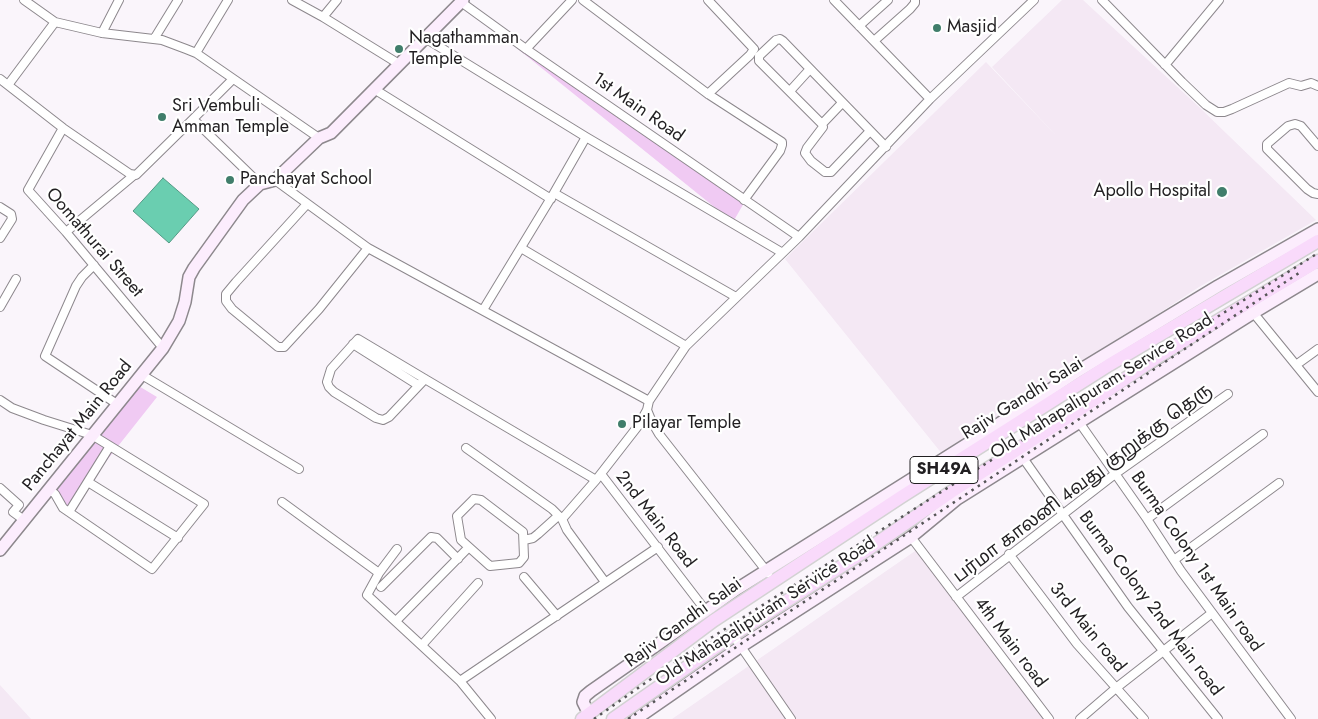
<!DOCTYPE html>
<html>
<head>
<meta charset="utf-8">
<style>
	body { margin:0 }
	canvas { display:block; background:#faf5fb }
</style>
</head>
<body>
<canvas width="1318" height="719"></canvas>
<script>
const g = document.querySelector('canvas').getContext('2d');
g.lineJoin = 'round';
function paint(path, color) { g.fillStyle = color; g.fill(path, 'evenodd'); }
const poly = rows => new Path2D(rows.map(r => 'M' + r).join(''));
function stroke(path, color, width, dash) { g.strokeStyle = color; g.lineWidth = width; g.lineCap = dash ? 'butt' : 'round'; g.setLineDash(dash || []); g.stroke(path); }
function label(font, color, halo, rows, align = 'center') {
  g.font = font + ' Jost,"Noto Sans Tamil",sans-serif'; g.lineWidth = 4.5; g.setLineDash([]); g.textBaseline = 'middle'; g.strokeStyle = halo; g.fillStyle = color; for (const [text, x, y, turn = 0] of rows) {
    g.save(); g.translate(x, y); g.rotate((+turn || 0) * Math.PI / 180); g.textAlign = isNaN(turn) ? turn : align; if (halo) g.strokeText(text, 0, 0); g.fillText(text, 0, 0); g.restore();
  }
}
paint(poly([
	[1062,0,1083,0,1198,106,1316,220,1199,287,943,455,785,259,986,62,1064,144,992,67],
	[918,549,1055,719,672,719],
	[0,685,31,719,0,719]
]), '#f4e8f4');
paint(poly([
	[462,4,744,203,733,222],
	[137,385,157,397,69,508,51,495]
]), '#f0caf3');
const water = poly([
	[163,178,199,209,169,243,133,211,163,178]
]);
paint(water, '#6aceb0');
stroke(water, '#549a85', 1);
const street = poly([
	[24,0,55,22,102,33,162,40,186,49,196,53,319,138],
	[292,0,323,17,399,64],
	[583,0,708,94,782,142,782,145,780,151,744,200],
	[708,0,754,49,750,55,708,94],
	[834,0,930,99],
	[1102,0,1182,82,1206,105,1217,112,1224,112,1232,109,1289,83,1301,86,1311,83,1318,86],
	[461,2,526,49,799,237],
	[323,17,337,0],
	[859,26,888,0],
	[102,33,119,0],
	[425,38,586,137,781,252],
	[154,39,178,0],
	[874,41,910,9,915,3,915,0],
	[526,49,572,0],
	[196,53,228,0],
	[1165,65,1219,0],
	[0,79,63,128,130,174,136,175,193,119,260,184],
	[8,85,55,22],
	[374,89,551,199],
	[790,91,810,69],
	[842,103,822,124,759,61,759,56,776,40,780,39,783,41,886,147],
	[193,119,233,79],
	[822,124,823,127,807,148,805,153,811,161,825,172,831,172,870,131],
	[63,128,28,190,66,232,163,348],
	[1318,146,1301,126,1295,124,1288,126,1267,144,1267,149,1307,189,1313,193,1318,194],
	[275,180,368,248,649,401],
	[554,193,736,297],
	[307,204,236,282,226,294,226,301,232,309,278,347,284,347,319,309,368,248],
	[0,207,11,214,12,219,0,238],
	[66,232,133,176],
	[521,248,686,346],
	[94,265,82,277,76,286,45,356,117,404],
	[0,307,16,279],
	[483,310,554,193,586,137],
	[1251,310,1318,392],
	[353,344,418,385],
	[1296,365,1318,349],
	[142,375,299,469],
	[425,379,389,417,383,420,376,418,334,392,329,387,327,382,331,369,358,339,425,379,596,480],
	[0,400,12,408,44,420,92,435,204,504,152,569,63,508,55,494,49,489],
	[647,410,652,422,659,434,768,573],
	[1079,422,1147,519,1181,571,1291,719],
	[466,448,552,509,562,519,567,530,605,582],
	[1023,458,1128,607,1218,719],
	[601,474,706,611],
	[88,482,178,538],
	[0,488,19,505,13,512,24,520],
	[474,499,481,500,523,532,524,557,519,563,490,566,461,540,457,516,474,499],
	[282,502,379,573],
	[69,512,110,446],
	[562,519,596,480,638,426,647,410,649,401,686,346,799,237,930,99,1034,0],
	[1147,519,1263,434],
	[911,537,1049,719],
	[524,540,533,538,538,534,558,516],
	[397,549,379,573,367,595,460,681,491,719],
	[1009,554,1077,644,1144,719],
	[1174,560,1279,483],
	[524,577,557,616],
	[381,587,431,537,437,538,458,559],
	[956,597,1115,474,1228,394],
	[396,621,468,548],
	[733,635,791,719],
	[422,645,478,583],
	[460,681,658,547],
	[1080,719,1116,688,1212,613]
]);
const secondary = poly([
	[0,550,163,348,179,321,185,302,189,277,194,268,243,200,260,184,275,180,319,138,331,133,463,0],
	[589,714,583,702,585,696,591,691,737,589,988,431,1078,371,1218,286,1318,229],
	[636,719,740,647,911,537,957,499,1253,313,1318,274]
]);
const primary = poly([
	[582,719,713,621,901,497,1109,365,1318,241],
	[613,719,733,635,864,552,951,492,1070,416,1159,356,1318,261]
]);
stroke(street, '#8d888d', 10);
stroke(secondary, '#8d888d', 14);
stroke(primary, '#d3d2d3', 15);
stroke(street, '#fff', 8);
stroke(secondary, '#fcedfd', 11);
stroke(primary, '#f9dafb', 12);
stroke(poly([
	[594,719,695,648,1318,253],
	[628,719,1299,273]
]), '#565457', 2.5, [2.5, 5]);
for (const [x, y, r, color] of [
	[937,28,5,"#407e6b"],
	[399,49,5,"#407e6b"],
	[162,117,5,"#407e6b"],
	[230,180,5,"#407e6b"],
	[1222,192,6,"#407e6b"],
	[622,424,5,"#407e6b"]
]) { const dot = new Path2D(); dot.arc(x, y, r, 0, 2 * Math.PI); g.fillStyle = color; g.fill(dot); stroke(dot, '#fff', 2); }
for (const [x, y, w] of [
	[944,470,68]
]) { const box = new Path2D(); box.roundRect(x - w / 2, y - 13.5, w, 27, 4); g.fillStyle = '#fff'; g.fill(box); stroke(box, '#211f21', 1); }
label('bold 16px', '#211f21', null, [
	["SH49A",944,470]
]);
label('18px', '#211f21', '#fff', [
	["Masjid",947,28],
	["Nagathamman",409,39],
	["Temple",409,60],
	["Sri Vembuli",172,107],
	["Amman Temple",172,128],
	["Panchayat School",240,180],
	["Apollo Hospital",1211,192,"right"],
	["Pilayar Temple",632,424]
], 'left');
label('18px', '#211f21', '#fff', [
	["1st Main Road",638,108,35],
	["Oomathurai Street",94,243,49],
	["Old Mahapalipuram Service Road",1102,387,-32],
	["Rajiv Gandhi Salai",1023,399,-32],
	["Panchayat Main Road",78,426,-51],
	["பர்மா காலனி 4வது குறுக்கு தெரு",1083,484,-37],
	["2nd Main Road",655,520,52],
	["Burma Colony 1st Main road",1196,562,55],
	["Burma Colony 2nd Main road",1150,604,53],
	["Old Mahapalipuram Service Road",766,612,-33],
	["Rajiv Gandhi Salai",684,623,-36],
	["3rd Main road",1087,628,51],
	["4th Main road",1010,643,53]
]);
</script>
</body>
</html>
